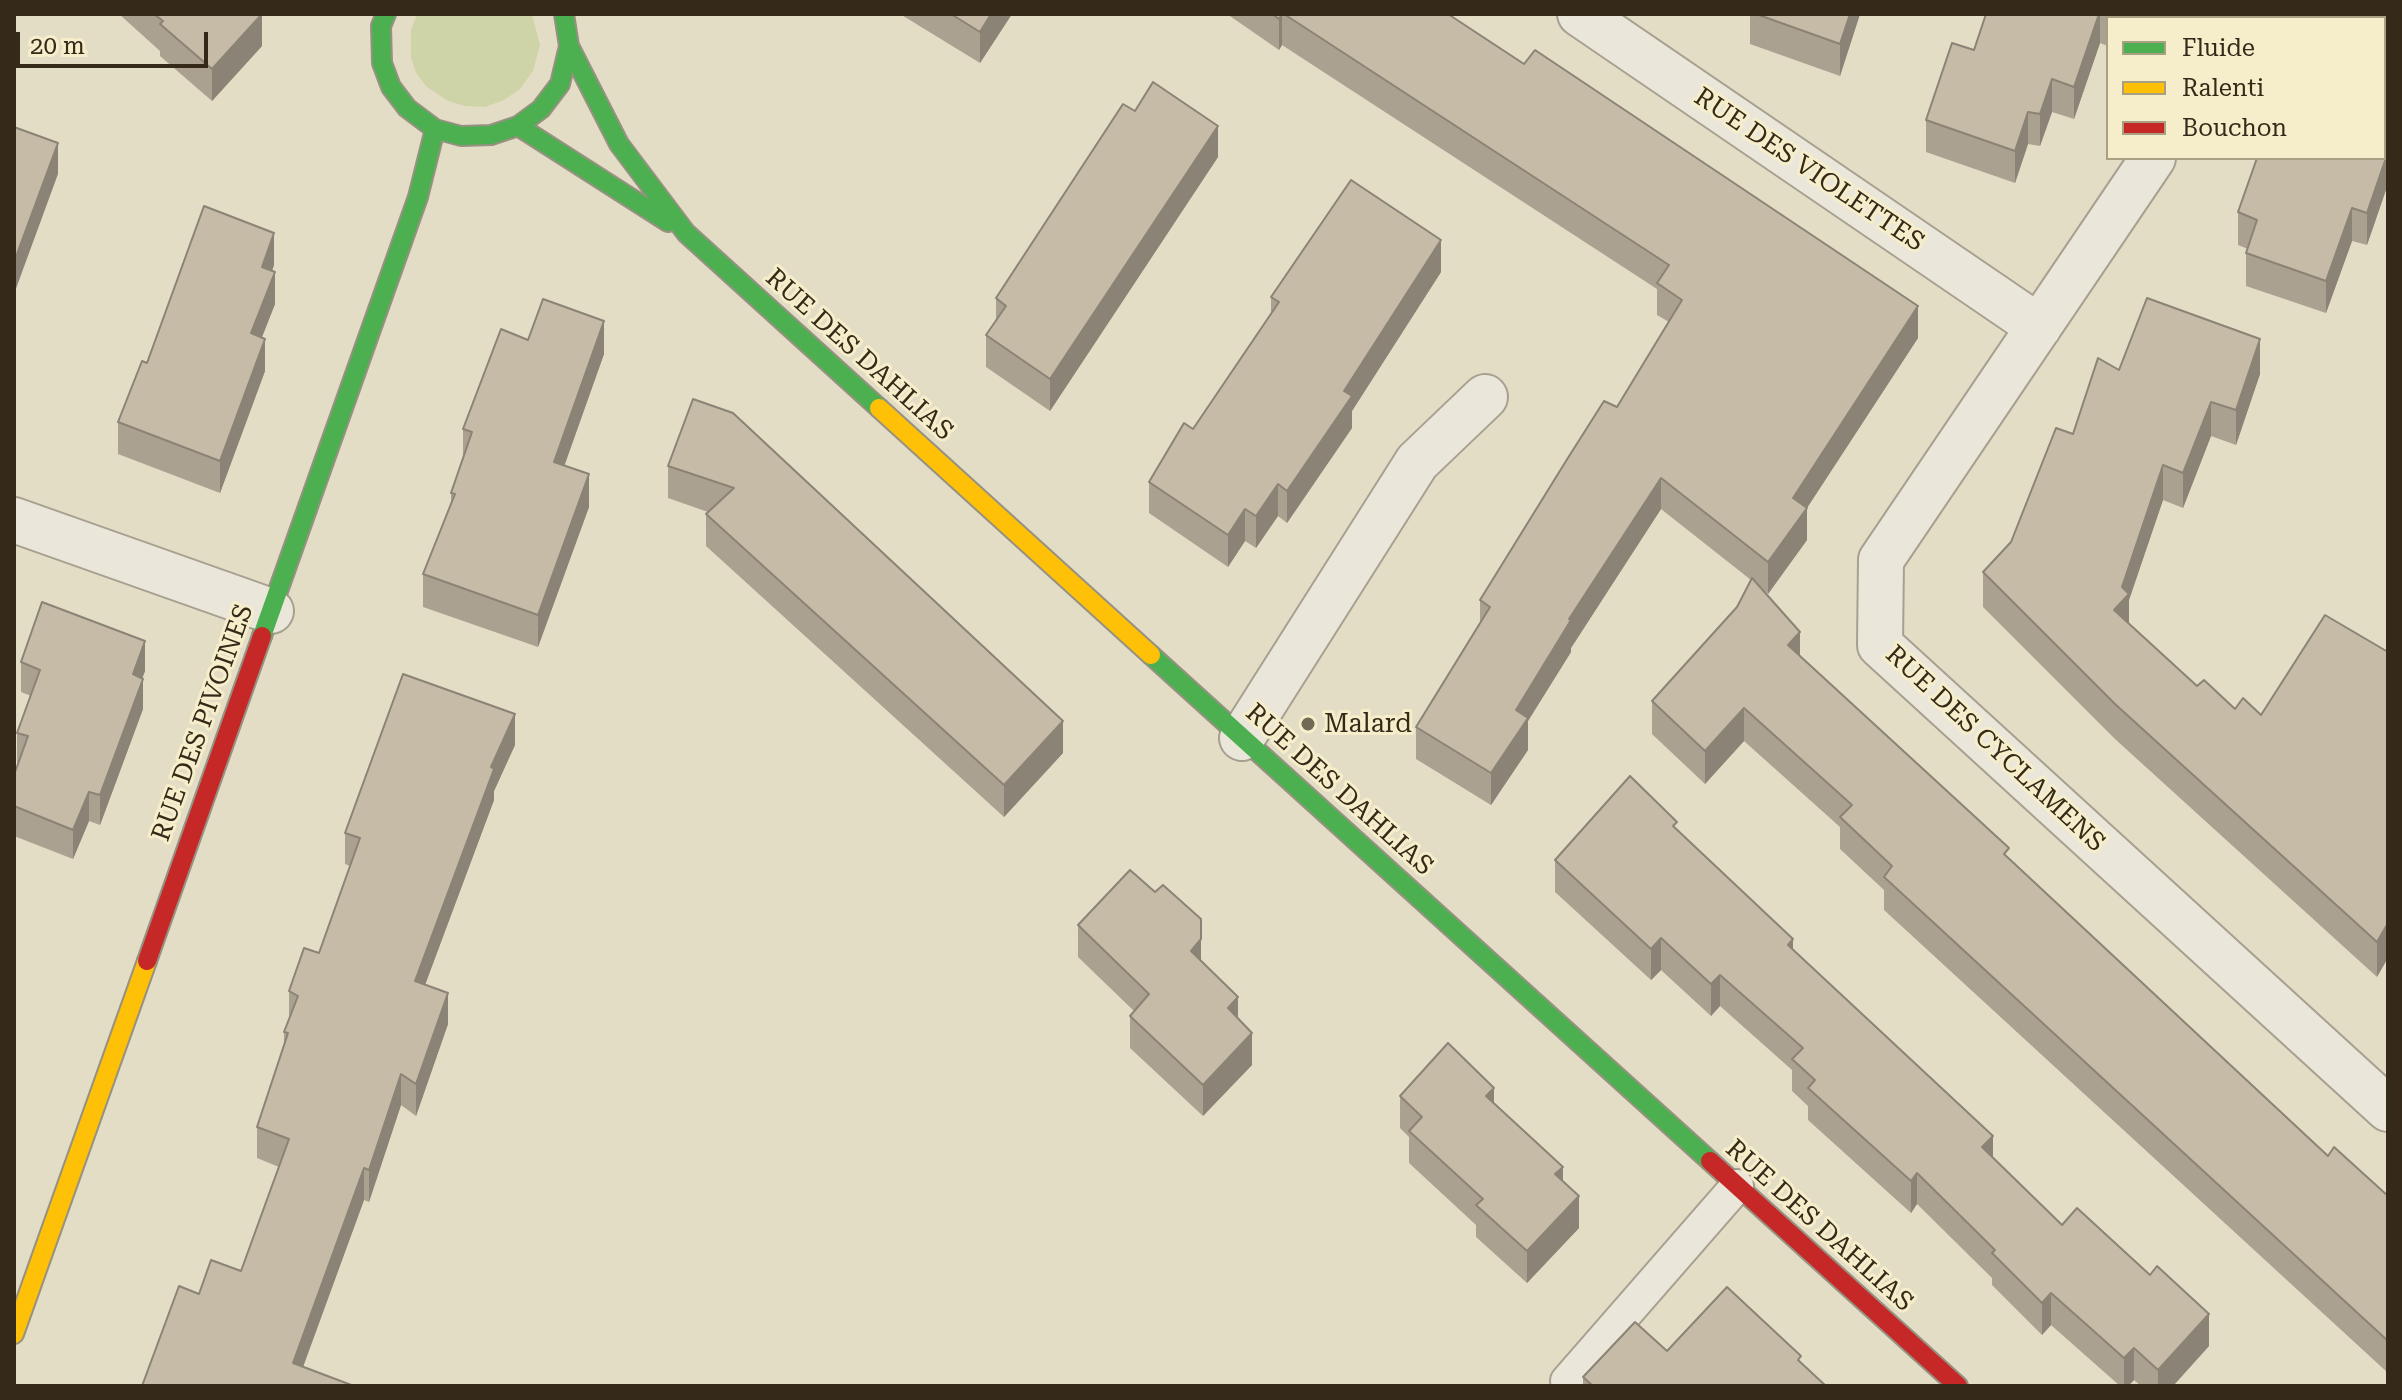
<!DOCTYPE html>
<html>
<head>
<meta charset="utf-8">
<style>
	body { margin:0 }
	#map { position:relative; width:2402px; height:1400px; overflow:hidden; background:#e3ddc6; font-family:"Roboto Serif",serif }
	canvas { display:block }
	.frame { position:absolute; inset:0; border:16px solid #352a1a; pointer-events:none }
	.legend { position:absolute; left:2106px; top:16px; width:280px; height:144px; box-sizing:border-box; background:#f6eeca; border:2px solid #a9a084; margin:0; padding:10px 14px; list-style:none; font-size:24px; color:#352a1a }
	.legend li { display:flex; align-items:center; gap:16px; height:40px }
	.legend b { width:40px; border:2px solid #a9a084 }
	.scale { position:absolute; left:16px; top:32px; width:192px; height:36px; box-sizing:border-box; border:4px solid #352a1a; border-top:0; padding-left:10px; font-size:24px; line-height:28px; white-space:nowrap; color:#352a1a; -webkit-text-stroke:6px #f6eeca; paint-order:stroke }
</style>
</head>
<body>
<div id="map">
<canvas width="2402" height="1400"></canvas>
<div class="frame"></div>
<ul class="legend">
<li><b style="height:10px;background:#4caf50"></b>Fluide</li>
<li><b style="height:10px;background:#ffc107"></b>Ralenti</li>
<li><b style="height:10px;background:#c62828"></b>Bouchon</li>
</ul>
<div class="scale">20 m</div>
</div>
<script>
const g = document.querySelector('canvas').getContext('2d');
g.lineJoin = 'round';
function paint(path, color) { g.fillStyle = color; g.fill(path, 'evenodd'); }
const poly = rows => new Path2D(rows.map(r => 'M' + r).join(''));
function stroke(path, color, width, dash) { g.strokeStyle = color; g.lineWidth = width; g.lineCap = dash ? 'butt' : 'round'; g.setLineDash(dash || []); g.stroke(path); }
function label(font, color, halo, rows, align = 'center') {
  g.font = font + ' "Roboto Serif",serif'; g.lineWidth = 6; g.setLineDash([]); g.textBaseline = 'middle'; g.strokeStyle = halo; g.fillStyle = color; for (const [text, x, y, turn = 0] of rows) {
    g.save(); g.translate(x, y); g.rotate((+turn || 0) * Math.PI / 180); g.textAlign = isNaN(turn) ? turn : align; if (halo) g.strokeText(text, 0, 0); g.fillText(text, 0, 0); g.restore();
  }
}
paint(poly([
	[417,14,532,14,540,45,533,71,520,89,504,100,485,107,465,106,448,101,427,87,416,73,411,58,411,30]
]), '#cfd4a8');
const lane = poly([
	[1567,1381,1737,1186]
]);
const street = poly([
	[1580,14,2039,327],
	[2248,18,2251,14],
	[2153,158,1881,560,1880,645,2388,1109],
	[14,520,271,611],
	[1242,738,1417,462,1485,397]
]);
const fast = poly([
	[386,14,381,26,382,63,391,87,407,108,435,129,461,136,491,135,518,126,541,109,560,84,569,46,564,14],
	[569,46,619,144,686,233,879,408],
	[518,126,668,222],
	[262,636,418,197,435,129],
	[1151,655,1710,1161]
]);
const slow = poly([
	[879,408,1151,655],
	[14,1334,147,961]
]);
const jam = poly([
	[147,961,262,636],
	[1710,1161,1958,1386]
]);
stroke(lane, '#a7a090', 36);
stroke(street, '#a7a090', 48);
stroke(fast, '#979181', 22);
stroke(slow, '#979181', 22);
stroke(jam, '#979181', 22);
stroke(lane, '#eae6d9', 32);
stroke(street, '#eae6d9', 44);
stroke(fast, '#4caf50', 18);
stroke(slow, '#ffc107', 18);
stroke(jam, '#c62828', 18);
paint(poly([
	[119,14,262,14,262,46,212,101,160,56,160,51],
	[900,14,1012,14,980,63],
	[1227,14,1448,14,1918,338,1807,508,1807,540,1768,594,1761,588,1800,656,2009,859,2328,1156,2388,1196,2388,1373,1884,910,1884,890,1840,849,1840,827,1744,741,1705,784,1652,734,1652,701,1737,607,1751,580,1661,509,1571,648,1571,652,1528,721,1528,750,1491,805,1416,759,1416,727,1480,622,1480,600,1617,407,1669,322,1657,315,1657,289,1282,45,1279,50],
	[1750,14,1860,14,1840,76,1750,44],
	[1986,14,2132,14,2131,18,2108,18,2108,46,2100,43,2074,119,2052,112,2040,146,2028,144,2015,183,1926,152,1926,120,1974,50],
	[2343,14,2388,14,2388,184,2367,245,2352,241,2326,313,2246,286,2246,253,2248,249,2238,245,2238,212,2257,158,2384,158,2384,18,2342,18],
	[1218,157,1050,411,986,367,986,335,996,322,996,298],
	[274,265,272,271,275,304,262,337,265,371,220,493,118,454,118,422,147,363],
	[1441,272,1352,411,1352,428,1287,523,1278,516,1256,548,1245,541,1228,567,1149,513,1149,482,1193,429,1271,313,1271,297],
	[528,340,604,354,564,466,589,507,538,647,423,607,423,574,451,502,451,493,463,457,463,429],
	[2119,370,2260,374,2236,445,2211,436,2183,508,2163,500,2129,600,2129,624,2197,686,2235,709,2261,715,2388,652,2377,977,2115,739,1983,607,1983,572,2011,542,2073,434],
	[693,399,1063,753,1004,817,706,546,706,514,708,512,668,498,668,466],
	[21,662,145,671,142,678,143,709,100,825,89,821,73,859,14,836,14,775,18,763,17,762,17,733,31,696,21,692],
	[515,745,494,791,494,800,425,984,448,1024,416,1116,401,1105,369,1202,364,1200,303,1367,142,1386,199,1294,241,1271,279,1167,257,1158,257,1127,284,1046,284,1032,289,1020,289,991,319,953,350,866,345,864,345,833],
	[1677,830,1993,1157,2062,1225,2209,1346,2173,1386,2141,1386,2134,1380,2128,1386,2120,1386,2051,1325,2042,1335,1992,1285,1992,1278,1917,1204,1911,1213,1808,1120,1808,1106,1792,1091,1792,1070,1720,1006,1711,1016,1661,970,1651,980,1555,892,1555,860],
	[1078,925,1201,961,1238,1018,1252,1065,1203,1116,1130,1048,1130,1016,1134,1011,1078,957],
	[1400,1096,1494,1103,1563,1181,1579,1228,1527,1283,1476,1237,1476,1225,1409,1163,1409,1137,1400,1128],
	[1667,1351,1801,1363,1826,1386,1583,1386,1583,1377]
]), '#aaa190');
paint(poly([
	[262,14,262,46,212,101,212,69],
	[991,14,1012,14,980,63,980,32],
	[1282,14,1282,45,1279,50,1279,19],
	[1850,14,1860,14,1840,76,1840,44],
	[2099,14,2100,14,2100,43,2074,119,2074,87],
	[2121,14,2132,14,2131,18,2120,18],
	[2052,79,2052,112,2040,146,2040,114],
	[2028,112,2028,144,2015,183,2015,151],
	[1218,126,1218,157,1050,411,1050,379],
	[58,143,58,174,14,294,14,262],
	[2388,152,2388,184,2367,245,2367,213],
	[2352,208,2352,241,2326,313,2326,281],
	[274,233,274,265,262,299,262,267],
	[1441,240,1441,272,1352,411,1352,428,1287,523,1287,491,1344,391],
	[275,272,275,304,251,365,251,333],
	[1918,306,1918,338,1803,514,1807,508,1807,540,1768,594,1768,562,1793,498],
	[604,321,604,354,554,495,554,462],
	[265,339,265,371,220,493,220,461],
	[2260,339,2260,374,2236,445,2236,410],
	[2211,402,2211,436,2183,508,2183,473],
	[2163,465,2163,500,2129,600,2129,629,2114,610],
	[589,474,589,507,538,647,538,615],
	[1661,478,1661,509,1571,648,1571,652,1528,721,1528,750,1491,805,1491,773,1516,710,1569,619],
	[1278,484,1278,516,1256,548,1256,516],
	[1245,509,1245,541,1228,567,1228,535],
	[1800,632,1800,665,1788,645],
	[145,641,145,671,133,703,133,674],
	[143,679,143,709,100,825,100,795],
	[1744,708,1744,741,1705,784,1705,751],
	[515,714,515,745,494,791,494,800,415,1012,415,981,491,767],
	[1063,721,1063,753,1004,817,1004,785],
	[89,792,89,821,73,859,73,830],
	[2388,923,2388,958,2377,977,2377,942],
	[1661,938,1661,970,1651,980,1651,949],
	[1201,939,1201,971,1191,951],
	[1793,939,1793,970,1788,945],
	[1720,975,1720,1006,1711,1016,1711,984],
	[448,993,448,1024,416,1116,416,1084],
	[1238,997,1238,1029,1228,1008],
	[1252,1033,1252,1065,1203,1116,1203,1085],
	[401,1074,401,1105,369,1202,369,1170],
	[1494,1088,1494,1120,1486,1096],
	[1993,1136,1993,1167,1982,1147],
	[1563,1167,1563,1198,1555,1174],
	[364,1168,364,1200,296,1386,293,1363],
	[1917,1173,1917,1204,1911,1213,1911,1181],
	[1579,1196,1579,1228,1527,1283,1527,1251],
	[2051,1293,2051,1325,2042,1335,2042,1303],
	[2209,1314,2209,1346,2173,1386,2158,1386,2158,1370],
	[2134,1348,2134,1380,2128,1386,2124,1386,2124,1358]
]), '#8b8375');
const building = poly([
	[154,14,262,14,212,69,160,24,163,21,154,14],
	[951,14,991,14,980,32,951,14],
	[1272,14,1282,14,1279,19,1272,14],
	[1284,14,1448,14,1524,64,1535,50,1918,306,1793,498,1807,508,1768,562,1661,478,1569,619,1571,620,1516,710,1528,718,1491,773,1416,727,1490,607,1480,600,1566,461,1604,401,1617,407,1682,300,1657,283,1669,265,1284,14],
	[1756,14,1850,14,1840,44,1756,14],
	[1986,14,2099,14,2074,87,2052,79,2040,114,2028,112,2015,151,1926,120,1952,43,1974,50,1986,14],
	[2110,14,2121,14,2120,18,2110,14],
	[2343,14,2388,14,2388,152,2367,213,2352,208,2326,281,2246,253,2257,220,2238,212,2257,158,2384,158,2384,18,2342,18,2343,14],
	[1153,82,1218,126,1050,379,986,335,1006,306,996,298,1123,104,1135,111,1153,82],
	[14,127,58,143,14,262,14,127],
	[1351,180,1441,240,1344,391,1352,396,1287,491,1278,484,1256,516,1245,509,1228,535,1149,482,1184,423,1193,429,1279,302,1271,297,1351,180],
	[204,206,274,233,262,267,275,272,251,333,265,339,220,461,118,422,142,361,147,363,204,206],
	[2147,298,2260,339,2236,410,2211,402,2183,473,2163,465,2122,587,2129,594,2114,610,2197,686,2204,680,2235,709,2243,698,2261,715,2325,615,2388,652,2388,923,2377,942,2115,704,1983,572,2011,542,2056,428,2073,434,2098,358,2119,370,2147,298],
	[543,299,604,321,554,462,589,474,538,615,423,574,455,494,451,493,472,432,463,429,501,329,528,340,543,299],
	[693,399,733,413,1063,721,1004,785,706,514,734,488,668,466,693,399],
	[1752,578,1800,632,1788,645,2009,848,2004,854,2328,1156,2334,1147,2388,1196,2388,1341,1884,877,1892,866,1840,817,1852,805,1744,708,1705,751,1652,701,1737,607,1752,578],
	[42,602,145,641,133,674,143,679,100,795,89,792,73,830,14,806,14,775,28,736,17,733,40,670,21,662,42,602],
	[403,674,515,714,491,767,494,769,415,981,448,993,416,1084,401,1074,369,1170,364,1168,293,1363,354,1386,142,1386,179,1286,199,1294,211,1260,241,1271,289,1139,257,1127,288,1033,284,1032,298,996,289,991,304,948,319,953,360,838,345,833,403,674],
	[1630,776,1677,822,1673,826,1793,939,1788,945,1993,1136,1982,1147,2062,1225,2077,1208,2150,1275,2157,1266,2209,1314,2158,1370,2134,1348,2124,1358,2051,1293,2042,1303,1992,1253,1995,1250,1917,1173,1911,1181,1808,1088,1815,1080,1792,1059,1803,1048,1720,975,1711,984,1661,938,1651,949,1555,860,1630,776],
	[1130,870,1155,892,1163,885,1201,919,1201,939,1191,951,1238,997,1228,1008,1252,1033,1203,1085,1130,1016,1149,994,1078,925,1130,870],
	[1448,1043,1494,1088,1486,1096,1563,1167,1555,1174,1579,1196,1527,1251,1476,1205,1483,1199,1409,1131,1422,1117,1400,1096,1448,1043],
	[1727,1287,1801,1356,1798,1360,1826,1386,1593,1386,1583,1377,1635,1322,1667,1351,1727,1287]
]);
paint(building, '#c6bba7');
stroke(building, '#8b8375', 2);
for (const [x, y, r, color] of [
	[1308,724,8,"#726956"]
]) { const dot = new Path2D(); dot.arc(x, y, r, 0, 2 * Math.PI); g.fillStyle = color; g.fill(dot); stroke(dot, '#f6eeca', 3); }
label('26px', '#352a1a', '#f6eeca', [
	["RUE DES VIOLETTES",1809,170,34],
	["RUE DES DAHLIAS",859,355,42],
	["RUE DES PIVOINES",203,723,-70],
	["RUE DES CYCLAMENS",1995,749,43],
	["RUE DES DAHLIAS",1339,790,42],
	["RUE DES DAHLIAS",1819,1226,42]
]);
label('26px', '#352a1a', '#f6eeca', [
	["Malard",1324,724]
], 'left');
</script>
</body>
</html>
